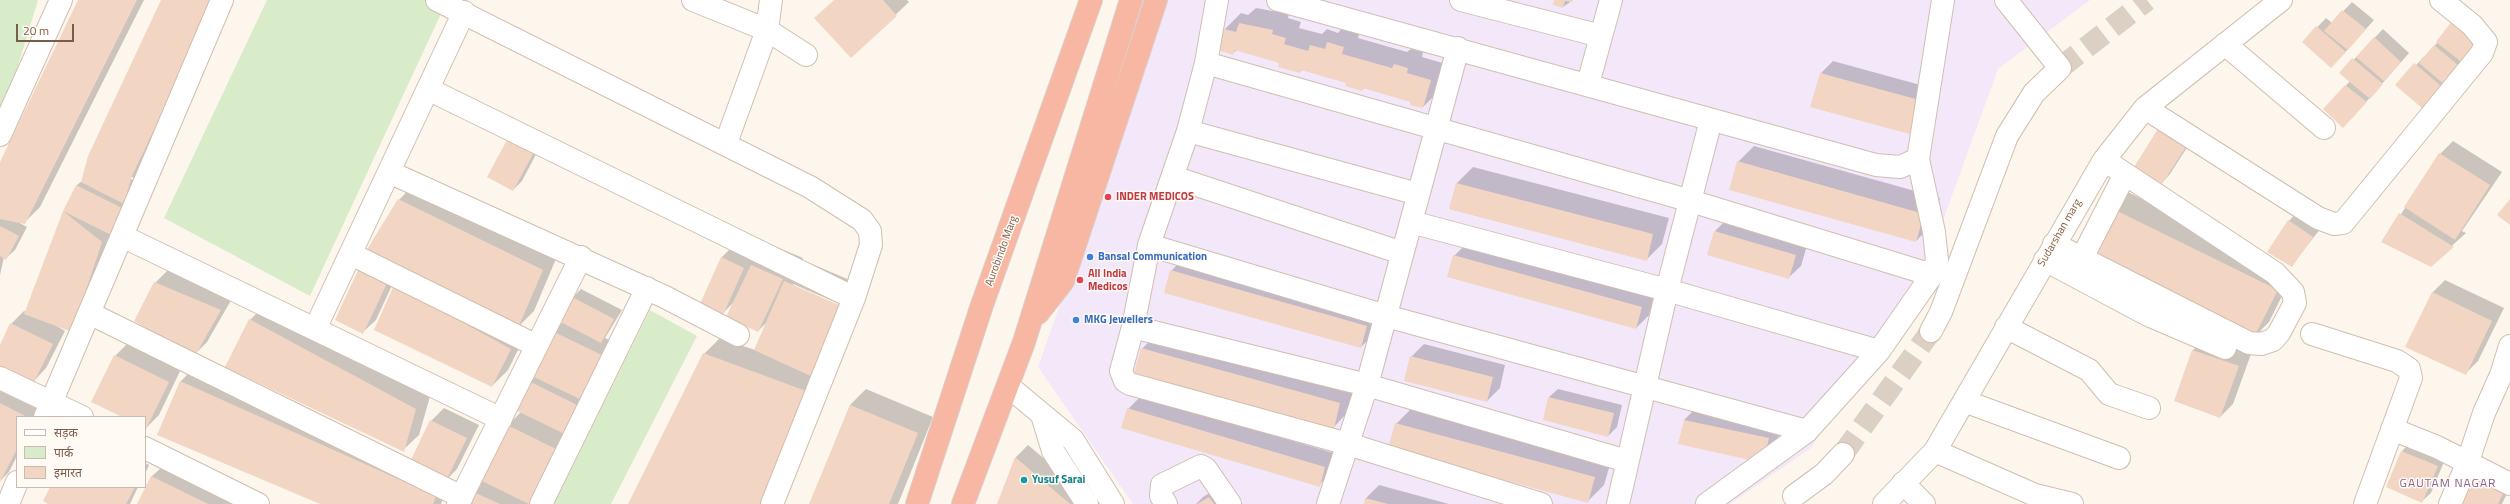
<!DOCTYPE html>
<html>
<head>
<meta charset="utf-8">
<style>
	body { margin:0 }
	#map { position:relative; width:2510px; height:504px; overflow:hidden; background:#fdf6ec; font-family:"Titillium Web","Noto Sans Devanagari",sans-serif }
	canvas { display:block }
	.legend { position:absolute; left:16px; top:416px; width:130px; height:72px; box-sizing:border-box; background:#fffaf3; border:1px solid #cabbb1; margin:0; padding:5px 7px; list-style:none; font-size:12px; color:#7a5c4d }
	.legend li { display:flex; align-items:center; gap:8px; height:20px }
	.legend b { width:20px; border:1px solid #cabbb1 }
	.scale { position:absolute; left:16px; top:24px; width:58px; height:18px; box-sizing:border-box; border:2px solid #7a5c4d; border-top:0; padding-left:5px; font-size:12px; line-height:14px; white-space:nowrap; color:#7a5c4d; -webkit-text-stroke:3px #fffaf3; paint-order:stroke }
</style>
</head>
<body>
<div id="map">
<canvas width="2510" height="504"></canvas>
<ul class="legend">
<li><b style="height:5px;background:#fff"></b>सड़क</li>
<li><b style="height:11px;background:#d8ecc9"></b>पार्क</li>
<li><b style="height:11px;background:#f3d5c3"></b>इमारत</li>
</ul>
<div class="scale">20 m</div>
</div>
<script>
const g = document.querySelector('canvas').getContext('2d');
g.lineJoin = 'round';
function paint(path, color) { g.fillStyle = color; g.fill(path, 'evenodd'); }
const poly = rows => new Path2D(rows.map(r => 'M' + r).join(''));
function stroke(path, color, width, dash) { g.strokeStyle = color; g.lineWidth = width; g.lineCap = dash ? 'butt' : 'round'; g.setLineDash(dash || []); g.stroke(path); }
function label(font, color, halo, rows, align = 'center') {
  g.font = font + ' "Titillium Web",sans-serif'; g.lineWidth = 3; g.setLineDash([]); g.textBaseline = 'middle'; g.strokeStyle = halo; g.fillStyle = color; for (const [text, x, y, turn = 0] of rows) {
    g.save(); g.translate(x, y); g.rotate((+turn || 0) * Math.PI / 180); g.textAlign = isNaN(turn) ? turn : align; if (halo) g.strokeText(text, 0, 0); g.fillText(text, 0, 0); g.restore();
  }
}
paint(poly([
	[1167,0,2090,0,1998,69,1933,248,1811,448,1730,504,1133,504,1038,367]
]), '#f3e8fa');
paint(poly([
	[0,0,38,0,0,125],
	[267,0,435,0,445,5,310,296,164,218],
	[650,310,697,336,611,504,554,504]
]), '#d8ecc9');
paint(poly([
	[79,0,144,0,40,207,24,223,18,222,27,227,15,250,6,258,4,257,0,275,0,165],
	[163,0,222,0,147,161,139,168,133,194,128,198,134,201,122,226,112,235,84,318,72,330,50,322,65,331,46,368,34,381,0,365,0,347,11,324,24,311,26,312,64,211,77,185,83,180,89,157],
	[90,156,136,179,135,181,89,158],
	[835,0,907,0,909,2,851,57],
	[1555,0,1573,0,1563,7],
	[2352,2,2374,20,2340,58,2303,42,2326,18,2332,23],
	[1256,8,1289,14,1288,18,1301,22,1299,28,1322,34,1327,29,1338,33,1344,26,1360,31,1358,38,1407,52,1411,49,1423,52,1422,57,1446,64,1439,91,1423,107,1412,101,1364,88,1362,90,1348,82,1303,69,1300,72,1280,62,1237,50,1233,53,1219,50,1225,29,1241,13,1248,15],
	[2383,29,2409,53,2352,118,2325,109,2350,81,2341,73],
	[2492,37,2438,104,2397,85,2438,42],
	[1833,61,1935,89,1926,121,1821,73],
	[2171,116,2197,132,2170,174,2162,183],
	[509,139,542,143,522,181,513,190],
	[2453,141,2502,172,2462,231,2466,233,2431,265,2383,242,2440,154],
	[1754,146,1940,198,1932,225,1916,241,1738,162],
	[1473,167,1669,218,1662,244,1646,260,1450,209,1457,183],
	[415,183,558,254,534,311,518,327,527,332,508,370,492,386,395,286,400,268,376,320,363,332,399,200],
	[2128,192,2293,274,2269,322,2253,338,2112,208],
	[2297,212,2321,228,2292,265,2289,221],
	[1727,219,1808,242,1801,266,1788,278,1715,231],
	[742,237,759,258,772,245,803,258,799,267,805,261,859,284,769,504,629,504,704,354,720,338,755,350,767,322,758,331,734,302,722,314,701,304,722,257],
	[793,284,844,306,843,308,793,286],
	[1467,243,1654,295,1649,315,1636,328,1454,256],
	[1184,258,1379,313,1373,335,1361,347,1171,271],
	[168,270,233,297,207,342,195,354,155,283],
	[2445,280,2504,308,2478,361,2465,374,2432,293],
	[581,289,622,310,605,338,620,345,539,504,466,504,472,491,483,480,508,425,521,412,530,382,535,377,553,332,563,322,573,297],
	[266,304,431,393,419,435,403,450,250,320],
	[1158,332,1356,387,1349,411,1333,428,1142,349],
	[2206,337,2251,354,2233,404,2220,417,2175,400,2193,350],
	[128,343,181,369,159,415,146,428,145,417,124,417,115,356],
	[1424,344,1505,365,1500,388,1487,401,1411,357],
	[197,365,411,462,431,421,444,408,479,425,457,469,448,478,451,480,441,504,322,504,158,434,181,381],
	[866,389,933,417,898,504,810,504,850,405],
	[1558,389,1622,405,1617,427,1608,436,1549,397],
	[0,391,40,410,37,417,17,417,17,456,9,472,0,481],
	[1141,396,1337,454,1332,473,1319,485,1128,409],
	[1697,407,1781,426,1776,449,1763,462,1684,420],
	[1412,408,1611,461,1604,485,1588,501,1396,424],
	[2410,443,2446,457,2431,493,2422,501,2402,451],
	[1028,445,1094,501,1093,504,998,504,1016,457],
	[145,463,149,465,145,474],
	[161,468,233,504,138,504,152,476],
	[1222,485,1234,504,1196,504,1203,497],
	[1379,485,1449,504,1365,504,1366,498],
	[51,487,138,487,130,504,50,504],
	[2510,487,2502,504,2459,504]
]), '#0003');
paint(poly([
	[78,0,137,0,25,224,0,219,0,162],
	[161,0,215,0,131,178,124,204,81,182,88,156],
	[834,0,883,0,897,16,851,58,814,18],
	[1554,0,1573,0,1572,2,1565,1,1563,8,1553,5],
	[2342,10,2366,29,2348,50,2324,31],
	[2452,21,2484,46,2468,67,2436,42],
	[1239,23,1273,30,1272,34,1286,38,1284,44,1308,51,1310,45,1325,49,1327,42,1344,47,1342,54,1392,68,1394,64,1408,68,1407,73,1431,80,1423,108,1410,105,1410,102,1363,88,1362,91,1345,86,1346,83,1301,70,1300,73,1278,67,1279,63,1235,50,1233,55,1218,50,1224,29,1236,32],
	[2316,26,2346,52,2331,68,2302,42],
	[2374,37,2401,62,2384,81,2356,57],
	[2434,45,2466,72,2450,89,2419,63],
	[2352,58,2383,84,2370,99,2339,73],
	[2414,63,2448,92,2429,114,2395,85],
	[1820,73,1923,101,1913,135,1810,107],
	[2345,85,2367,102,2343,128,2323,109],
	[2161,124,2189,142,2162,184,2134,167],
	[508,138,534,152,513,191,487,177],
	[2439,153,2490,185,2455,240,2404,207],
	[1737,161,1924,214,1916,242,1729,190],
	[1456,183,1653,234,1647,261,1449,209],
	[76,185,126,210,113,236,63,211,102,242,72,332,24,314,63,211],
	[398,199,543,270,518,328,366,251],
	[2510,199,2510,225,2497,215],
	[2111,208,2278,290,2253,339,2087,257],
	[2399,213,2454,247,2431,267,2381,242],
	[2288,220,2313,237,2292,267,2267,252],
	[0,226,19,236,6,260,0,256],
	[1714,231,1796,255,1789,279,1707,255],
	[1453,255,1642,307,1636,329,1447,277],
	[721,257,744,268,723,315,700,304],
	[751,265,783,279,758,332,726,317],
	[359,268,388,281,363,334,335,320],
	[1170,270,1367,326,1361,348,1164,293],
	[784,281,839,305,813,377,754,350],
	[154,282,221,310,195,356,134,321],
	[394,285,511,349,492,387,374,330],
	[2432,292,2492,321,2466,375,2405,347],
	[572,297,614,319,601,343,559,321],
	[249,319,416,409,404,452,225,367],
	[10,323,53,344,34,382,0,366,0,345],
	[552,331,608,358,586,402,530,375],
	[1141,348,1340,403,1334,429,1134,373],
	[2192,350,2239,366,2220,418,2174,401],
	[703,353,806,391,760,504,628,504],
	[114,355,169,382,146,429,145,417,122,417,91,402],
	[1410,356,1493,377,1487,402,1404,381],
	[180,381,436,496,433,504,320,504,157,435],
	[529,381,581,407,567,435,515,410],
	[1548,397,1614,413,1608,437,1543,420],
	[0,403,27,417,17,417,17,449,0,482],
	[850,405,918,433,889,504,809,504],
	[1127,408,1325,467,1320,487,1121,428],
	[430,420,467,438,445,483,408,466],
	[1684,420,1769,438,1763,463,1678,444],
	[1395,423,1595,477,1588,503,1388,448],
	[507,425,556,449,529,504,480,480],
	[2401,451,2438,466,2422,503,2386,487],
	[1015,457,1070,504,997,504],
	[2468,474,2505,489,2498,504,2458,504],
	[151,476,208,504,137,504],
	[50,487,135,487,126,504,48,504,43,501],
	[471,491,500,504,465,504],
	[1209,497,1214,504,1197,504],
	[1365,498,1388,504,1364,504]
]), '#f3d5c3');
stroke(poly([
	[2060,68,2147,0],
	[1843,454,1931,331]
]), '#dcd0c4', 22, [22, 11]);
const minor = poly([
	[437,0,810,187,862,220,870,231,871,245,854,298,772,504],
	[693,0,767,30,806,55],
	[1217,0,1206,63,1188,131,1149,245,1133,327,1367,385,1627,461],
	[1278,0,1876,165,1900,167,1918,159],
	[1461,0,1601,36],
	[2225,44,2324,128],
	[1206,63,1691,201,1932,275],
	[1588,84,1611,0],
	[428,89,854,298],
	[2145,108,2318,218,2334,224,2343,223,2482,53,2486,42,2472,25,2441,0],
	[1188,131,1418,194],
	[0,135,61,0],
	[726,143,767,30,771,0],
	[389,172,665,297,738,335],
	[1173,177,1402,253],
	[1411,222,1667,290,1879,351],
	[122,236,501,419],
	[2054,244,2249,343,2261,344,2273,340,2279,333,2295,303,2293,292,2275,273,2104,160],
	[1149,245,1386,316,1807,431],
	[351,254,537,346],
	[2082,258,2125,174],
	[2045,260,2148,315,2225,348],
	[89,313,462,497],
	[1133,327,1121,371,1125,381,1130,384,1348,444,1541,504],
	[2006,327,2089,370,2109,394,2149,408],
	[315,329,464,12],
	[1931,331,1941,312,2007,136,2034,93,2060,68,2006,0],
	[2312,334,2397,361,2409,369,2411,378,2365,504],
	[0,378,82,417],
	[1008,386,1073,440,1113,504],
	[1964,401,2119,458],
	[1042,415,1053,451,1087,504],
	[45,417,222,0],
	[2392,429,2437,447,2510,484],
	[145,448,258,504],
	[1935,451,2035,495,2072,504],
	[1903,483,1924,504],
	[1794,496,1824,474,1843,454],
	[8,504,17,482],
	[458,504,581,257],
	[541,504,647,288],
	[1166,504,1161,496,1162,485,1201,466,1206,469,1230,504],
	[1328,504,1367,385,1458,48],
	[1618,504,1667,290,1711,120],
	[1707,504,1807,431,1879,351,1932,275,1937,260,1934,232,1918,159,1943,0],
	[1884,504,1935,451,2104,160,2145,108,2281,0],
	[2450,504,2467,464,2484,413,2501,375,2510,346]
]);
const highway = poly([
	[1038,313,1063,281,1156,0],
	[917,504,982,305,1091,0],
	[963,504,1024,342,1131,0]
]);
stroke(minor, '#d1beb0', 24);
stroke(highway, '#dad1cd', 24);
stroke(minor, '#fff', 22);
stroke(highway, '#f7b7a3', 22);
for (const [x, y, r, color] of [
	[1108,197,4,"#e0444e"],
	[1090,257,4,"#3f7fe0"],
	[1080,280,4,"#e0444e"],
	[1076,320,4,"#3f7fe0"],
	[1024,480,4,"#0f9aa8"]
]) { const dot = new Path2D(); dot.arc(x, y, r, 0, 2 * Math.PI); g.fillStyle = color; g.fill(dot); stroke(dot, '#fffaf3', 1.5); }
label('bold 11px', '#be3a42', '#fffaf3', [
	["INDER MEDICOS",1116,197],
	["All India",1088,274],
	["Medicos",1088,287]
], 'left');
label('11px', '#7a5c4d', '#fffaf3', [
	["Sudarshan marg",2060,233,-60],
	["Aurobindo Marg",1002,251,-70]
]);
label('bold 11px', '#366cbe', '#fffaf3', [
	["Bansal Communication",1098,257],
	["MKG Jewellers",1084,320]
], 'left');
label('bold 11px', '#0d838f', '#fffaf3', [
	["Yusuf Sarai",1032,480]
], 'left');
g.letterSpacing = '1px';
label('12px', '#846695', '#fffaf3', [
	["GAUTAM NAGAR",2448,484]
]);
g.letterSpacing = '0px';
</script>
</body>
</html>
